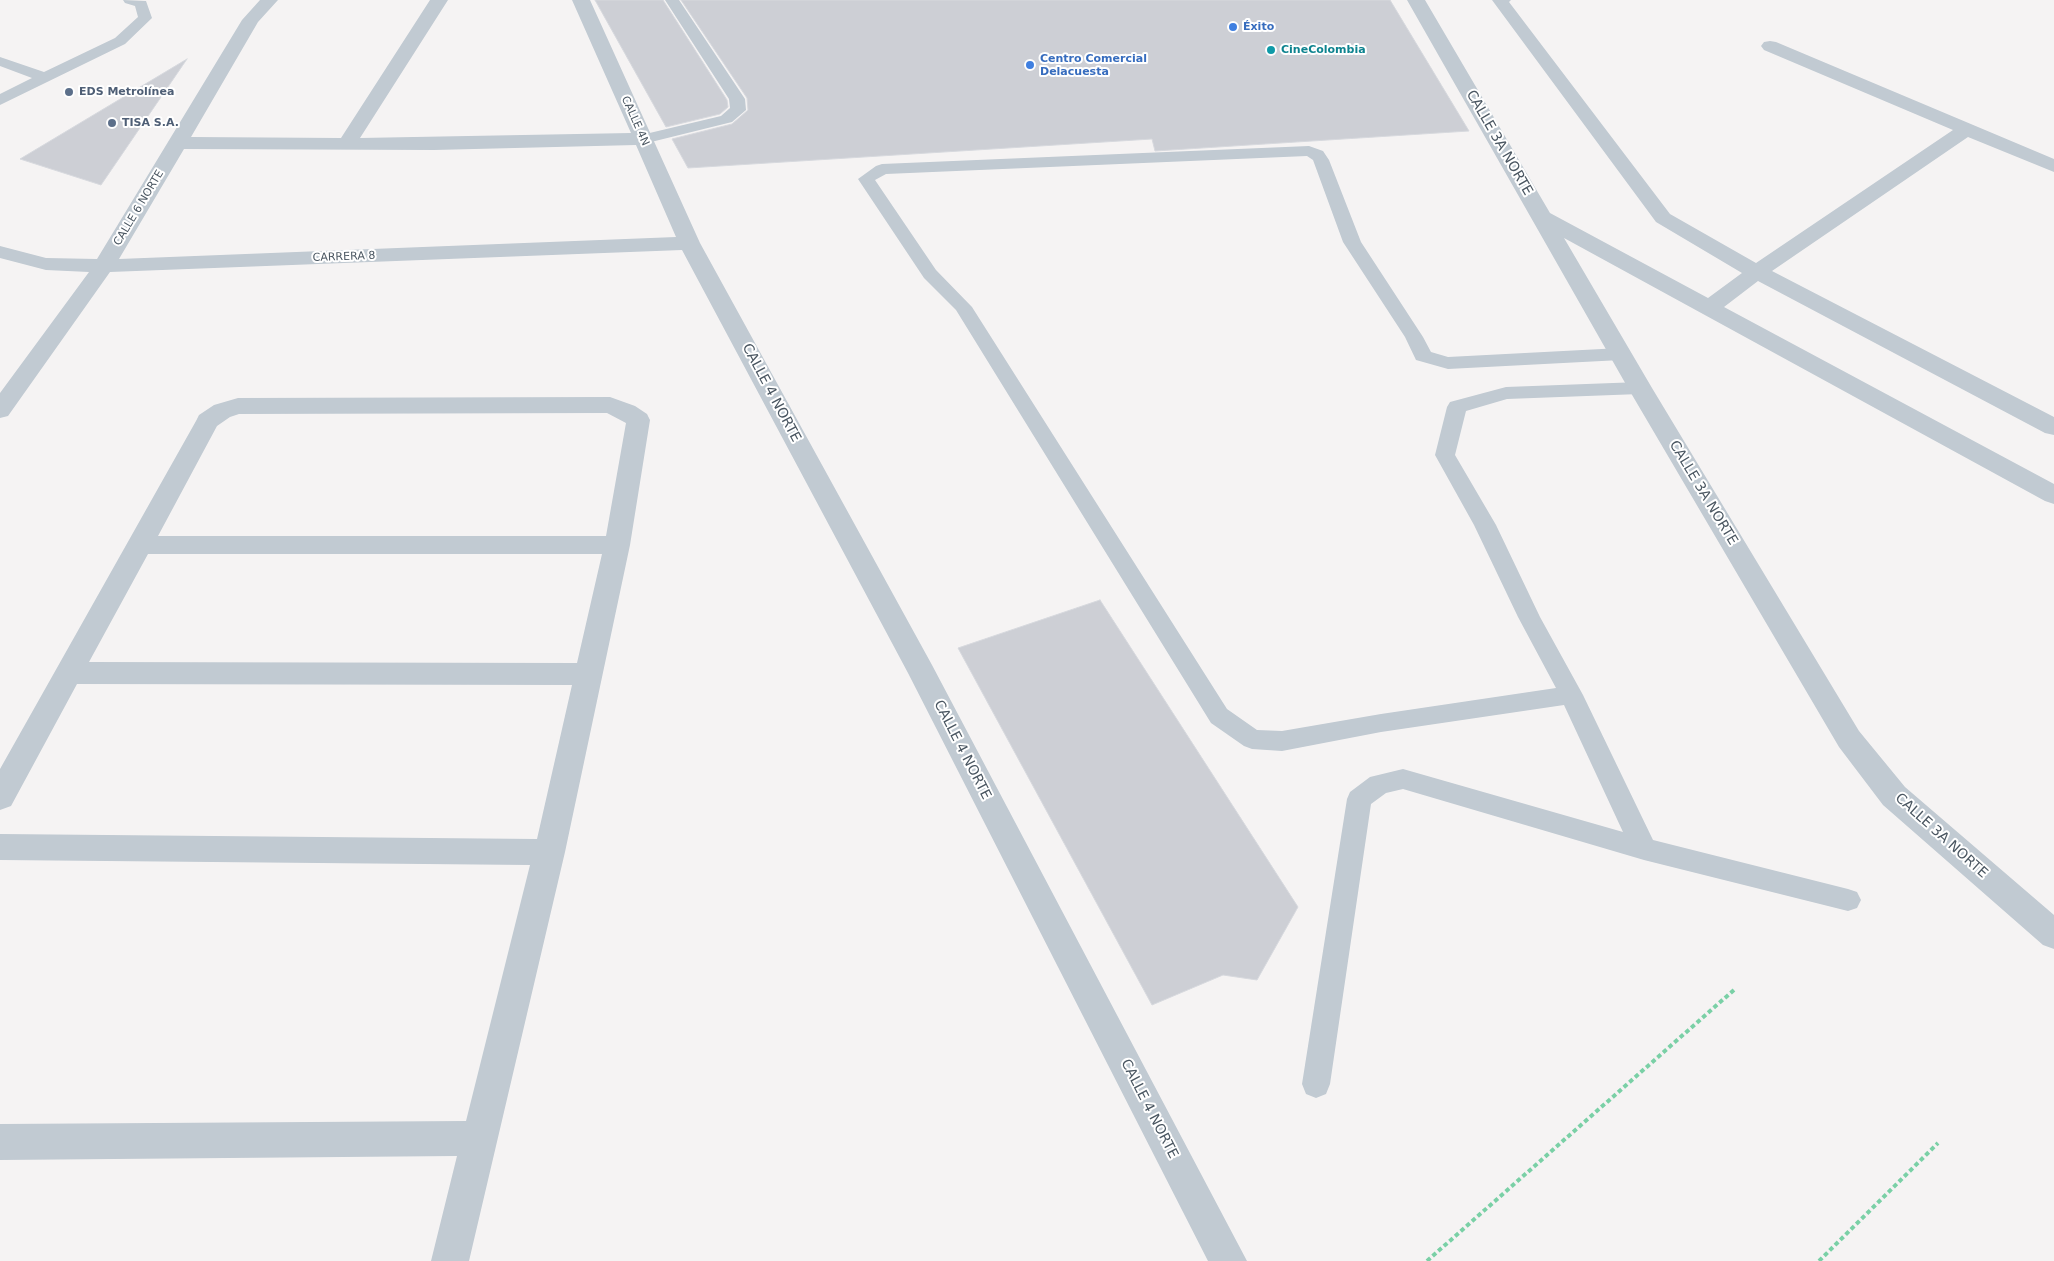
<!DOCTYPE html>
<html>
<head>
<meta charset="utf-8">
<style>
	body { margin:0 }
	canvas { display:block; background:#f5f3f3 }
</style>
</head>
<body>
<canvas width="2054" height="1261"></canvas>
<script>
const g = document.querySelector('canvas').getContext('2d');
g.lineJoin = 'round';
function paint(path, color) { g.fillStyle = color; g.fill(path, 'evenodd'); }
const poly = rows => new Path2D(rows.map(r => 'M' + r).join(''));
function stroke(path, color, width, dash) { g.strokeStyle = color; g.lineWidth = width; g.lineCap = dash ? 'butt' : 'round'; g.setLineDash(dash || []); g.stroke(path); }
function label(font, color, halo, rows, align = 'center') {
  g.font = font + ' "DejaVu Sans",sans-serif'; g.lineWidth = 4; g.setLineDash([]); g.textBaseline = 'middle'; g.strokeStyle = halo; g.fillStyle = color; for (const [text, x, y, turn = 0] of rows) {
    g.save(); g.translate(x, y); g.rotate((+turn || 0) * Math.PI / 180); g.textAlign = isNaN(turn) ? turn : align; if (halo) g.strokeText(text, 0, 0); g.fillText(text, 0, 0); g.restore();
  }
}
const building = poly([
	[595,0,663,0,727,100,728,107,720,114,666,127,595,0],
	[681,0,1390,0,1469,131,1155,151,1152,139,688,168,672,139,732,124,748,110,747,98,681,0],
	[187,59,101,185,20,159,187,59],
	[1100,600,1298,907,1257,980,1223,975,1152,1005,958,648,1100,600]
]);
paint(building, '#cdcfd5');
stroke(building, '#d7d9de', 1);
stroke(poly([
	[1427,1261,1735,989],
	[1819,1261,1938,1143]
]), '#7ad0a6', 4, [4.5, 3]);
paint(poly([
	[123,0,146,1,152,18,125,44,0,105,0,94,32,78,0,66,0,57,44,72,115,38,138,17,135,6,125,3,123,0],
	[665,0,679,0,745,99,746,110,732,122,643,144,637,142,635,139,637,136,721,116,730,108,729,99,665,0],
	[1309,146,1323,151,1329,160,1361,242,1423,337,1431,352,1448,357,1621,348,1628,350,1630,354,1628,358,1621,360,1448,369,1416,360,1405,337,1343,242,1313,160,1307,156,886,174,875,180,936,270,972,307,1227,709,1257,730,1282,731,1381,714,1556,688,1518,617,1474,525,1435,455,1447,407,1450,402,1506,387,1640,382,1647,384,1650,388,1647,392,1640,394,1507,399,1466,411,1455,455,1496,525,1540,617,1583,695,1653,840,1848,889,1857,892,1861,900,1857,908,1848,911,1644,860,1403,789,1386,793,1371,804,1330,1084,1326,1094,1316,1098,1306,1094,1302,1084,1347,799,1350,792,1370,777,1403,769,1623,832,1564,705,1381,732,1282,751,1252,749,1244,746,1211,723,956,310,924,278,858,179,876,166,882,164,1309,146]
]), '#c1cad2');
paint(poly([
	[260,0,278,0,258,22,191,137,341,138,430,0,448,0,360,138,631,133,572,0,590,0,700,243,932,665,1247,1261,1208,1261,908,673,682,250,110,272,8,416,0,418,0,393,89,272,46,270,0,258,0,246,46,258,97,259,242,20,260,0],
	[636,145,676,237,119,259,184,149,434,150,636,145],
	[1407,0,1425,0,1550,213,1708,298,1742,273,1656,222,1492,0,1511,0,1509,2,1670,214,1756,263,1953,130,1764,50,1761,46,1764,42,1770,41,1776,42,2054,159,2054,172,1968,137,1772,271,2054,417,2054,435,2045,433,1758,281,1724,307,2054,484,2054,504,2045,501,1564,238,1652,388,1859,731,1905,787,2054,915,2054,949,2043,945,1883,805,1839,747,1628,388,1407,0],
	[610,397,635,406,647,414,650,420,630,545,565,852,469,1261,431,1261,457,1156,0,1160,0,1124,466,1121,530,865,0,860,0,834,537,839,572,685,77,684,11,806,0,810,0,769,196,421,199,415,214,405,238,398,610,397],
	[607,413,626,423,606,536,158,536,217,426,230,417,239,414,607,413],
	[148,554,602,554,577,663,89,662,148,554]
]), '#c1cad2');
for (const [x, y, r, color] of [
	[1233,27,5,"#3f7fe0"],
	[1271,50,5,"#0f9aa8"],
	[1030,65,5,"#3f7fe0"],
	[69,92,5,"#5c6f8a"],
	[112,123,5,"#5c6f8a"]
]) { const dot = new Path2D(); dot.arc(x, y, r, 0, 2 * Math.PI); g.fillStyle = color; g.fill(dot); stroke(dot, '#fff', 2); }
label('bold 11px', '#366cbe', '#fff', [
	["Éxito",1243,27],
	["Centro Comercial",1040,59],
	["Delacuesta",1040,72]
], 'left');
label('bold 11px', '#0d838f', '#fff', [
	["CineColombia",1281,50]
], 'left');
label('bold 11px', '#4e5e75', '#fff', [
	["EDS Metrolínea",79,92],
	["TISA S.A.",122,123]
], 'left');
label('11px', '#4a5661', '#fff', [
	["CALLE 4N",635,121,66],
	["CALLE 6 NORTE",139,208,-59],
	["CARRERA 8",344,257,-2]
]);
label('14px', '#4a5661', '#fff', [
	["CALLE 3A NORTE",1499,143,60],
	["CALLE 4 NORTE",771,393,62],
	["CALLE 3A NORTE",1703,493,59],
	["CALLE 4 NORTE",962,750,63],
	["CALLE 3A NORTE",1941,836,42],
	["CALLE 4 NORTE",1149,1109,63]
]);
</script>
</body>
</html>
